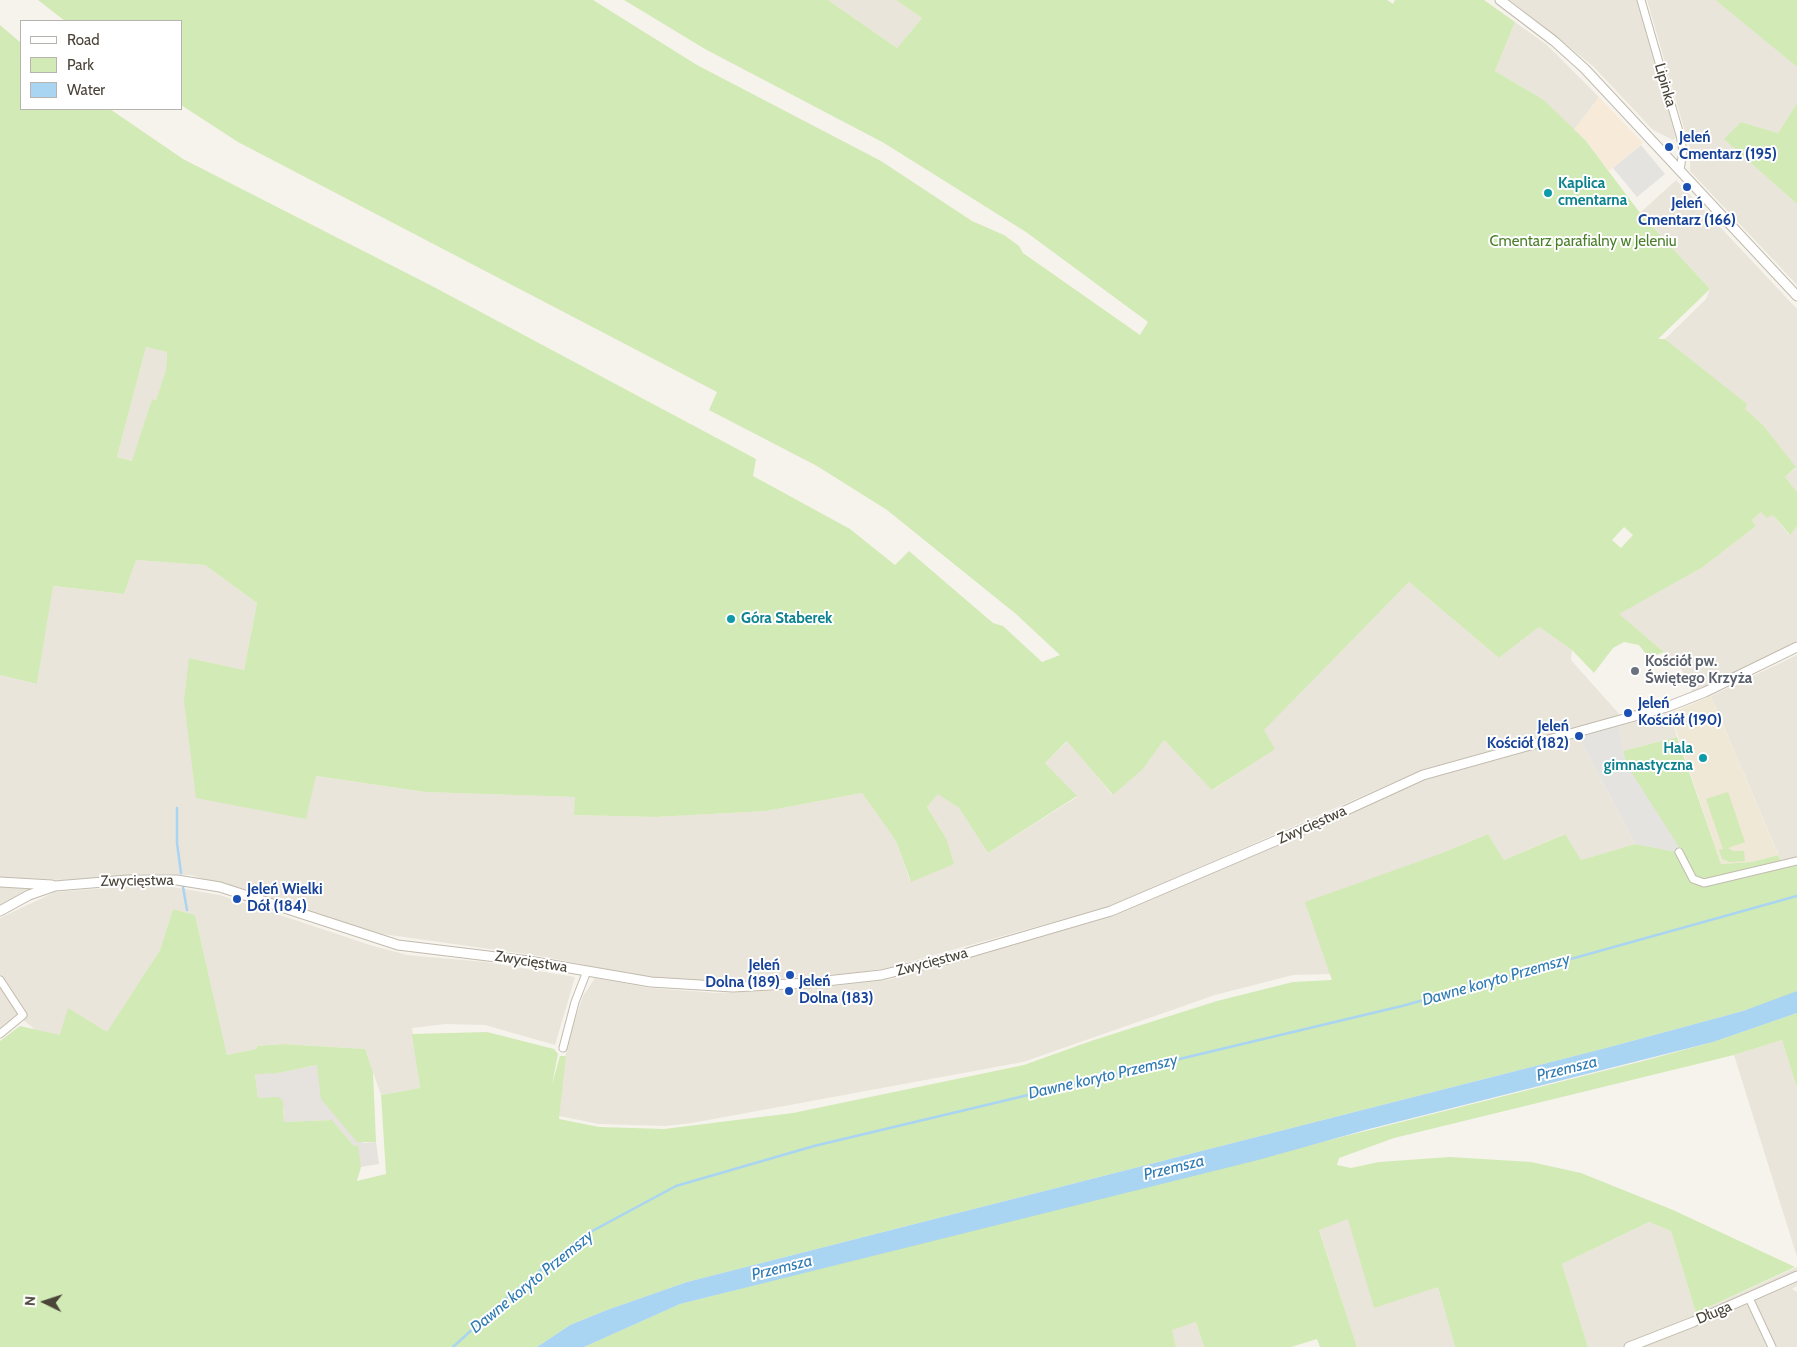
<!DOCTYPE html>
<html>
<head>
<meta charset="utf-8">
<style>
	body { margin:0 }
	#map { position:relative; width:1797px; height:1347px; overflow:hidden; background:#f6f3ec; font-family:Cabin,sans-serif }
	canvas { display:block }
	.legend { position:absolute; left:20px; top:20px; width:162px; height:90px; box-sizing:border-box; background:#fff; border:1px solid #b7b4b0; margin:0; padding:6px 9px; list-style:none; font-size:15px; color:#4b4439 }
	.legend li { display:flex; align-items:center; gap:10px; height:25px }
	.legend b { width:25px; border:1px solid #b7b4b0 }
	.north { position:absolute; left:20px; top:1277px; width:50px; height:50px; -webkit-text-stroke:4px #fff; paint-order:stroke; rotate:274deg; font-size:14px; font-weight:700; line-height:20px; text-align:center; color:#4b4439 }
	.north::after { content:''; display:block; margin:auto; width:18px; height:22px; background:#4b4439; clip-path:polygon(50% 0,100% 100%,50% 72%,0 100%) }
</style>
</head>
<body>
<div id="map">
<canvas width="1797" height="1347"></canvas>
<ul class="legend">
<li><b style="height:6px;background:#fff"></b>Road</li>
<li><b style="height:14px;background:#d2eab5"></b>Park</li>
<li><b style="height:14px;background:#a9d4f2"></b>Water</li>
</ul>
<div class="north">N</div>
</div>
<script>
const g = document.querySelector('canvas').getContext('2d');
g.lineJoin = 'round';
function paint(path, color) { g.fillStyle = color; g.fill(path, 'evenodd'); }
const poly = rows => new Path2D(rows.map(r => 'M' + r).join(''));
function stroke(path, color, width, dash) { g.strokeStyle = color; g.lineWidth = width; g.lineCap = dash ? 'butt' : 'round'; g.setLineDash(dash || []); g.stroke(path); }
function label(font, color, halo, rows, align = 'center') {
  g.font = font + ' Cabin,sans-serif'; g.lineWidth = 4; g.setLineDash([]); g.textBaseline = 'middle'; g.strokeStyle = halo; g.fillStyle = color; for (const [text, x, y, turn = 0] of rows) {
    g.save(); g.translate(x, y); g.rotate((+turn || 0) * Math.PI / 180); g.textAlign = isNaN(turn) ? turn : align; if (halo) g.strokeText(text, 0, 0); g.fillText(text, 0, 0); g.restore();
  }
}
paint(poly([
	[828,0,896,0,922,18,897,48],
	[1510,0,1637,0,1676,137,1673,140,1653,130,1593,66],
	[1647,0,1716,0,1797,67,1797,103,1778,133,1741,122,1725,139,1797,204,1797,285,1690,171,1690,149],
	[1515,22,1547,45,1599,97,1574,130,1544,100,1495,71],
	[1676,180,1797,309,1797,492,1785,477,1796,468,1763,425,1744,409,1746,404,1665,339,1706,299,1710,289,1640,213],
	[146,347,167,352,166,370,156,400,152,399,133,461,117,457],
	[1761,512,1773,515,1789,535,1797,526,1797,641,1694,694,1682,670,1664,652,1618,614,1703,567,1756,526,1752,520],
	[136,560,205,565,257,603,244,670,189,658,305,819,315,776,425,792,575,797,575,815,656,817,766,811,862,793,896,841,910,881,946,838,927,807,938,793,959,808,988,853,1077,797,1045,763,1068,741,1112,795,1143,769,1164,740,1213,790,1274,749,1263,730,1409,582,1499,658,1539,627,1572,650,1571,660,1620,715,1424,769,1111,906,887,968,854,973,721,983,650,978,540,956,375,933,191,875,142,874,65,880,0,877,0,675,37,684,52,586,124,594],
	[1797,655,1797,857,1781,861,1711,696],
	[1670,713,1677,737,1623,751,1619,726],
	[1579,737,1635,844,1581,860,1564,834,1504,860,1488,834,1437,855,1332,974,1293,975,1215,995,1023,1062,692,1123,665,1126,599,1124,559,1116,567,1043,583,996,595,978,650,988,717,993,805,989,888,980,1113,916,1425,780],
	[0,885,29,887,27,891,0,906],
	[137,886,172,887,220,895,370,945,407,955,485,962,575,977,555,1045,485,1025,446,1024,412,1028,420,1088,381,1095,365,1049,282,1044,257,1046,256,1049,227,1055,195,915,173,909,160,950,107,1033,69,1009,60,1036,37,1031,17,1015,0,1029,0,918,55,892],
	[1782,1040,1797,1088,1797,1257,1734,1055],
	[1348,1219,1438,1287,1455,1347,1357,1347,1319,1229],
	[1649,1222,1671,1231,1696,1313,1797,1267,1797,1286,1792,1289,1797,1292,1797,1347,1588,1347,1562,1264],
	[1196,1322,1204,1347,1176,1347,1171,1330]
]), '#eae5da');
paint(poly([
	[1599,97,1643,143,1609,171,1586,141,1574,130]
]), '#f7ead8');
paint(poly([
	[317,1065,363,1143,376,1142,379,1164,361,1167,354,1146,332,1120,284,1122,284,1109,258,1099,255,1073,278,1073]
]), '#e6e2dd');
paint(poly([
	[1711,696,1778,855,1752,862,1721,864,1670,713]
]), '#efe8d6');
paint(poly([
	[38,0,593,0,697,65,881,161,972,221,1004,235,1019,246,1023,253,1140,335,1148,322,1026,232,884,143,705,49,624,0,828,0,897,48,922,18,896,0,1387,0,1393,4,1395,0,1484,0,1515,22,1495,71,1544,100,1586,141,1640,213,1710,289,1658,339,1665,339,1747,404,1745,409,1763,425,1796,467,1785,477,1797,492,1797,526,1790,535,1773,515,1767,518,1761,512,1752,520,1756,526,1703,567,1619,614,1664,652,1649,658,1639,645,1624,642,1613,648,1594,673,1572,650,1539,627,1499,658,1409,582,1264,730,1275,749,1212,790,1164,740,1143,769,1113,795,1067,741,1045,763,1077,796,988,853,959,808,938,794,927,807,946,838,954,864,911,882,896,841,862,793,766,811,656,817,574,815,575,797,425,792,316,776,306,819,196,798,184,701,189,658,244,670,257,603,205,565,136,560,124,594,53,586,37,684,0,675,0,25,21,43,21,109,110,109,183,159,432,286,756,459,753,476,850,529,895,565,909,551,993,623,1003,626,1042,662,1060,655,1016,614,887,510,817,466,709,410,717,392,238,142,181,105,181,21,65,21],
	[146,347,167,352,166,370,156,400,152,399,132,461,117,457],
	[1624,527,1633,535,1621,548,1612,540],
	[1716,0,1797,0,1797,67,1724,7],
	[1797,103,1797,204,1724,139,1741,122,1778,133],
	[1677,737,1721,864,1752,862,1778,855,1781,861,1797,857,1797,991,1783,997,1743,1011,1606,1048,687,1282,607,1310,570,1325,537,1347,0,1347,0,1041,20,1026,60,1035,68,1008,107,1032,160,950,173,909,195,915,227,1055,256,1049,257,1046,283,1044,365,1049,373,1072,376,1142,357,1142,321,1099,317,1065,278,1073,255,1074,258,1098,279,1097,283,1101,284,1122,332,1120,354,1146,358,1145,361,1167,357,1181,386,1174,381,1095,420,1088,412,1034,487,1032,554,1049,558,1054,552,1084,560,1056,566,1056,559,1119,599,1127,664,1129,793,1113,1024,1065,1091,1041,1217,1001,1293,982,1332,980,1305,902,1437,855,1488,834,1504,860,1565,834,1581,860,1635,844,1679,852,1626,764,1623,751],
	[1728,792,1745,842,1728,848,1733,851,1744,851,1745,861,1730,862,1722,859,1719,850,1723,849,1706,799],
	[1797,1013,1797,1088,1782,1040,1734,1055,1394,1138,1339,1158,1337,1165,1351,1168,1379,1162,1450,1157,1531,1162,1581,1173,1673,1210,1795,1267,1696,1313,1671,1231,1649,1222,1562,1264,1588,1347,1455,1347,1438,1287,1374,1308,1348,1219,1319,1230,1357,1347,1320,1347,1317,1339,1291,1347,1204,1347,1196,1322,1172,1330,1176,1347,584,1347,680,1304,1643,1061,1713,1042]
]), '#d2eab5');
paint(poly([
	[1641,145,1665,174,1637,197,1613,168],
	[1619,726,1626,764,1683,853,1635,844,1579,737]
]), '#e5e3e0');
paint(poly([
	[1797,991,1797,1013,1713,1042,1369,1129,1258,1160,680,1304,584,1347,537,1347,570,1325,607,1310,687,1282,1606,1048,1743,1011]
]), '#a9d4f2');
stroke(poly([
	[177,808,177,843,181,873],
	[183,887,187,910],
	[453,1347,510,1295,583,1236,676,1186,814,1146,1402,1006,1797,896]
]), '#a9d4f2', 2.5);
const minor = poly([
	[1641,0,1680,135,1683,151,1680,170],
	[1679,852,1693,879,1704,883,1797,861],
	[0,980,23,1015,0,1034],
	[563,1048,575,1002,587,971],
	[1749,1298,1772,1347]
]);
const tertiary = poly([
	[1500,0,1554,41,1585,69,1797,296],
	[0,882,52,885],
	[0,911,29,895,55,886,128,880,177,880,220,887,398,945,529,961,651,982,733,987,808,983,881,975,947,959,1111,911,1329,818,1423,775,1667,707,1705,692,1797,647],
	[1629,1347,1693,1322,1797,1276]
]);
stroke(minor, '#c2bbae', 9);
stroke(tertiary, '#c2bbae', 11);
stroke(minor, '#fff', 7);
stroke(tertiary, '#fff', 9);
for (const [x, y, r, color] of [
	[1669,147,5,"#1a4fb4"],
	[1687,187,5,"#1a4fb4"],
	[1548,193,5,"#0f9aa8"],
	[731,619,5,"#0f9aa8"],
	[1635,671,5,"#6b7280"],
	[1628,713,5,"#1a4fb4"],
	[1579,736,5,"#1a4fb4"],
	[1703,758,5,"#0f9aa8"],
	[237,899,5,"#1a4fb4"],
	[790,975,5,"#1a4fb4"],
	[789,991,5,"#1a4fb4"]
]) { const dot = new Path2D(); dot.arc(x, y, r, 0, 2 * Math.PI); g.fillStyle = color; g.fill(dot); stroke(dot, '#fff', 2); }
label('15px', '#4b4439', '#fff', [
	["Lipinka",1665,85,74],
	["Zwycięstwa",1312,825,-24],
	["Zwycięstwa",137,881,-1],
	["Zwycięstwa",531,962,9],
	["Zwycięstwa",932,962,-15],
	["Długa",1714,1313,-23]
]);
label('bold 15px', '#164399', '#fff', [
	["Jeleń",1679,138],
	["Cmentarz (195)",1679,155],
	["Jeleń",1687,204,"center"],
	["Cmentarz (166)",1687,221,"center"],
	["Jeleń",1638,704],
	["Kościół (190)",1638,721],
	["Jeleń",1569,727,"right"],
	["Kościół (182)",1569,744,"right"],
	["Jeleń Wielki",247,890],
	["Dół (184)",247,907],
	["Jeleń",780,966,"right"],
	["Dolna (189)",780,983,"right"],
	["Jeleń",799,982],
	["Dolna (183)",799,999]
], 'left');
label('bold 15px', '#0d838f', '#fff', [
	["Kaplica",1558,184],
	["cmentarna",1558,201],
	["Góra Staberek",741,619],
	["Hala",1693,749,"right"],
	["gimnastyczna",1693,766,"right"]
], 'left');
label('15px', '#4a7f2a', '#fff', [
	["Cmentarz parafialny w Jeleniu",1583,242]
]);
label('bold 15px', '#5b616d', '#fff', [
	["Kościół pw.",1645,662],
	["Świętego Krzyża",1645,679]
], 'left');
label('italic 16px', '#2e7ab2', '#fff', [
	["Dawne koryto Przemszy",1496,980,-16],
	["Przemsza",1567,1069,-14],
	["Dawne koryto Przemszy",1103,1077,-13],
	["Przemsza",1174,1168,-14],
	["Przemsza",782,1268,-14],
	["Dawne koryto Przemszy",532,1282,-39]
]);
</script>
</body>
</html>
